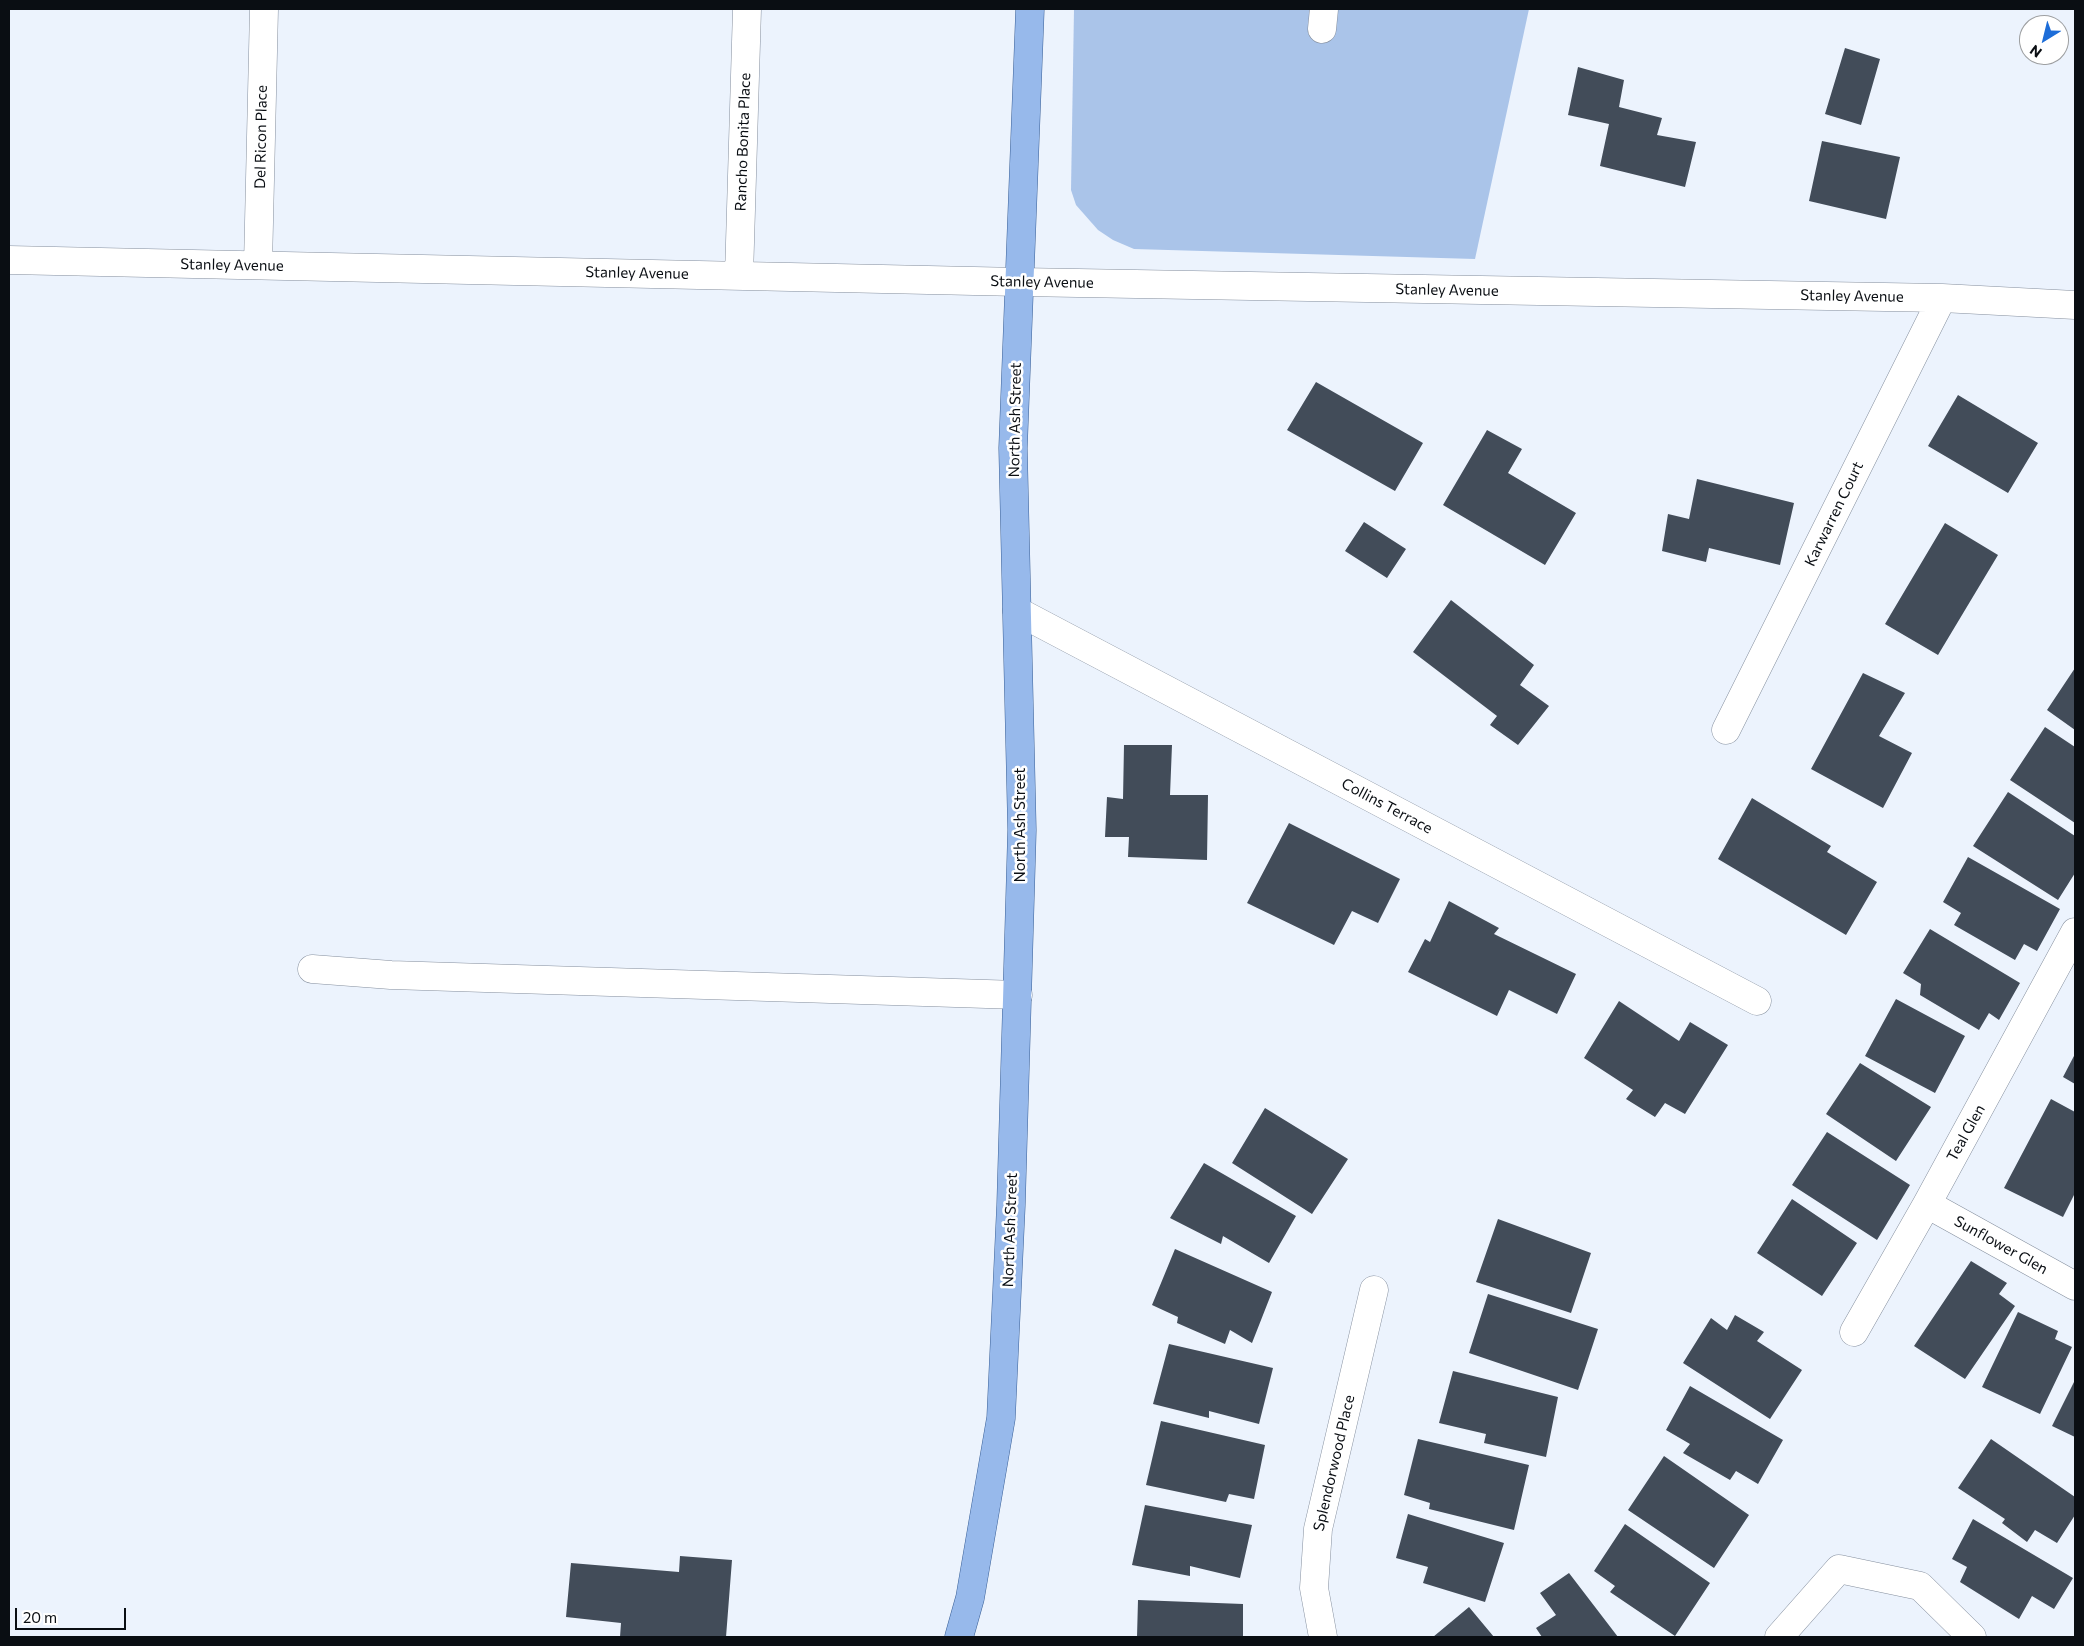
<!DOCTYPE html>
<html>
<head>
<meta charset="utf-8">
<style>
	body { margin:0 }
	#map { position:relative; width:2084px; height:1646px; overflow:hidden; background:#ecf3fd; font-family:Commissioner,sans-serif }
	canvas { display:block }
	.frame { position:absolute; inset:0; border:10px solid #0a0e13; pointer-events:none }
	.north { position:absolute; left:2019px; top:15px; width:50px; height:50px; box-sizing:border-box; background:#fff; border:1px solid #9d9fa1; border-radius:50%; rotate:216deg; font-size:14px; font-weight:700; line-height:20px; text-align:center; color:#0a0e13 }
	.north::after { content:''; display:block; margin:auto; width:18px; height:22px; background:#1d6dd8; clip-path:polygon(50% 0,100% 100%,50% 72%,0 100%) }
	.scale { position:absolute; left:15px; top:1608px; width:111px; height:22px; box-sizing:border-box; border:2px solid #0a0e13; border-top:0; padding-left:6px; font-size:15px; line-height:18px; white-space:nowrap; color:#0a0e13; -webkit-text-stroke:4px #fff; paint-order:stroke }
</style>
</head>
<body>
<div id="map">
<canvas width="2084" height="1646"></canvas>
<div class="frame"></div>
<div class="north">N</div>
<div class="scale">20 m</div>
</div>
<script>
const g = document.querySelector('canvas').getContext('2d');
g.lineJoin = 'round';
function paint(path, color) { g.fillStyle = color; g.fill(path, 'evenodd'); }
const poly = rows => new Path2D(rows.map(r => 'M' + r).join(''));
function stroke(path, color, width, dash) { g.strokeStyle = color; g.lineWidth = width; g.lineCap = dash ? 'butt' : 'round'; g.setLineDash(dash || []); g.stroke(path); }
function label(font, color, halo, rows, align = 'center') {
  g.font = font + ' Commissioner,sans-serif'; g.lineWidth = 5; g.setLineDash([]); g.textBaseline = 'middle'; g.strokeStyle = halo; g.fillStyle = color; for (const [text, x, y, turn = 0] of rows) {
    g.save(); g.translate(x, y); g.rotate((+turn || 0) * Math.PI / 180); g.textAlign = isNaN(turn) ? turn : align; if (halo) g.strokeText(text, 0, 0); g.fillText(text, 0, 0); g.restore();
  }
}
paint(poly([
	[1074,9,1529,9,1475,259,1134,249,1113,240,1098,230,1076,205,1071,190]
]), '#aac4e9');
paint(poly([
	[1845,48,1880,59,1861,125,1825,114],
	[1578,67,1624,80,1619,107,1662,118,1657,135,1696,142,1685,187,1600,166,1609,124,1568,115],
	[1822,141,1900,157,1886,219,1809,201],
	[1316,382,1423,443,1395,491,1287,430],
	[1958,395,2038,443,2008,493,1928,446],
	[1487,430,1522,449,1508,473,1576,513,1545,565,1443,505],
	[1697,479,1794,503,1780,565,1709,548,1706,562,1662,551,1668,514,1689,519],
	[1364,522,1406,549,1387,578,1345,551],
	[1945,523,1998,555,1938,655,1885,624],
	[1451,600,1534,665,1520,685,1549,706,1518,745,1490,725,1497,716,1413,652],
	[2075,668,2075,730,2047,710],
	[1863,673,1905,693,1879,736,1912,753,1883,808,1811,769],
	[2045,727,2075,747,2075,823,2010,780],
	[1124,745,1172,745,1170,795,1208,795,1207,860,1128,857,1129,837,1105,837,1107,797,1123,799],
	[2008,792,2075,836,2075,873,2058,900,1973,846],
	[1752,798,1831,846,1827,852,1877,882,1846,935,1718,859],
	[1289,823,1400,879,1378,923,1352,911,1334,945,1247,903],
	[1968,857,2060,909,2037,951,2024,944,2015,960,1954,925,1961,913,1943,902],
	[1449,901,1499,928,1494,934,1576,974,1557,1014,1509,990,1497,1016,1408,972,1425,939,1430,942],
	[1930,929,2020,983,1999,1020,1989,1013,1979,1030,1920,995,1921,984,1903,973],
	[1896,999,1965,1036,1935,1093,1865,1056],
	[1619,1001,1679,1041,1690,1022,1728,1045,1685,1114,1665,1103,1655,1117,1626,1099,1633,1090,1584,1058],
	[2075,1054,2075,1084,2063,1077],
	[1860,1063,1931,1107,1896,1161,1826,1114],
	[2051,1099,2075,1112,2075,1193,2063,1217,2004,1188],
	[1265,1108,1348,1159,1312,1214,1232,1163],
	[1827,1132,1910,1185,1877,1240,1792,1185],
	[1204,1163,1296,1216,1269,1263,1223,1236,1221,1244,1170,1218],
	[1792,1199,1857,1243,1822,1296,1757,1253],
	[1498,1219,1591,1253,1571,1313,1476,1282],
	[1175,1249,1272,1292,1252,1343,1230,1330,1225,1344,1177,1323,1178,1317,1152,1305],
	[1971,1261,2007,1283,1999,1294,2015,1306,1965,1379,1914,1346],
	[1488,1294,1598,1329,1578,1390,1469,1353],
	[2018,1312,2058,1331,2055,1339,2072,1347,2040,1414,1982,1387],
	[1735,1315,1764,1332,1757,1341,1802,1370,1770,1419,1683,1363,1711,1318,1727,1330],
	[1169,1344,1273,1368,1259,1424,1209,1411,1209,1418,1153,1404],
	[1453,1371,1558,1397,1546,1457,1484,1443,1486,1434,1439,1423],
	[2075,1380,2075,1437,2052,1426],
	[1690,1386,1783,1440,1758,1484,1736,1471,1730,1480,1683,1453,1690,1444,1666,1430],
	[1161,1421,1265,1445,1254,1499,1229,1494,1226,1502,1146,1485],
	[1418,1439,1529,1465,1514,1530,1429,1509,1430,1503,1404,1495],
	[1991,1439,2075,1497,2075,1515,2057,1543,2035,1530,2027,1542,2002,1523,2005,1519,1958,1488],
	[1664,1456,1749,1515,1714,1568,1628,1510],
	[1145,1505,1252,1525,1240,1578,1190,1566,1190,1576,1132,1565],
	[1408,1514,1504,1543,1485,1602,1423,1583,1428,1567,1396,1558],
	[1973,1519,2073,1578,2054,1609,2032,1596,2019,1619,1960,1582,1967,1567,1952,1559],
	[1625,1524,1710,1583,1675,1636,1610,1592,1615,1586,1594,1571],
	[680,1556,732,1560,726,1637,620,1637,621,1623,566,1617,571,1563,679,1572],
	[1569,1573,1618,1637,1542,1637,1536,1628,1556,1615,1540,1593],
	[1138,1600,1243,1604,1243,1637,1137,1637],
	[1469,1607,1494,1637,1433,1637]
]), '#424c59');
const minor = poly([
	[1322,29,1324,9],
	[9,260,1020,282,1942,298,2075,305],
	[258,265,264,9],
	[739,276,747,9],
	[1017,611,1757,1001],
	[1726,730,1942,298],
	[312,969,391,975,1018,995],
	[1927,1204,2075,1286],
	[1854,1332,1927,1204,2075,932],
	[1323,1637,1314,1588,1318,1529,1374,1290],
	[1779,1637,1839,1569,1920,1586,1972,1637]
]);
const major = poly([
	[959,1637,970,1598,1001,1418,1011,1205,1022,830,1013,448,1030,9]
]);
stroke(minor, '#858f9e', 29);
stroke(major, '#395f96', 29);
stroke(minor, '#fff', 28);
stroke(major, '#97b9eb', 28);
label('15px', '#0a0e13', '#fff', [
	["Del Ricon Place",261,137,-89],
	["Rancho Bonita Place",743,142,-88],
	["Stanley Avenue",232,265,1],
	["Stanley Avenue",637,273,1],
	["Stanley Avenue",1042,282,1],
	["Stanley Avenue",1447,290,1],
	["Stanley Avenue",1852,296,1],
	["North Ash Street",1015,420,-89],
	["Karwarren Court",1834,514,-64],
	["Collins Terrace",1387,806,28],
	["North Ash Street",1020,825,-90],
	["Teal Glen",1966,1133,-61],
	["North Ash Street",1010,1230,-88],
	["Sunflower Glen",2001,1245,29],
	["Splendorwood Place",1334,1463,-77]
]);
</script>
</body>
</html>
